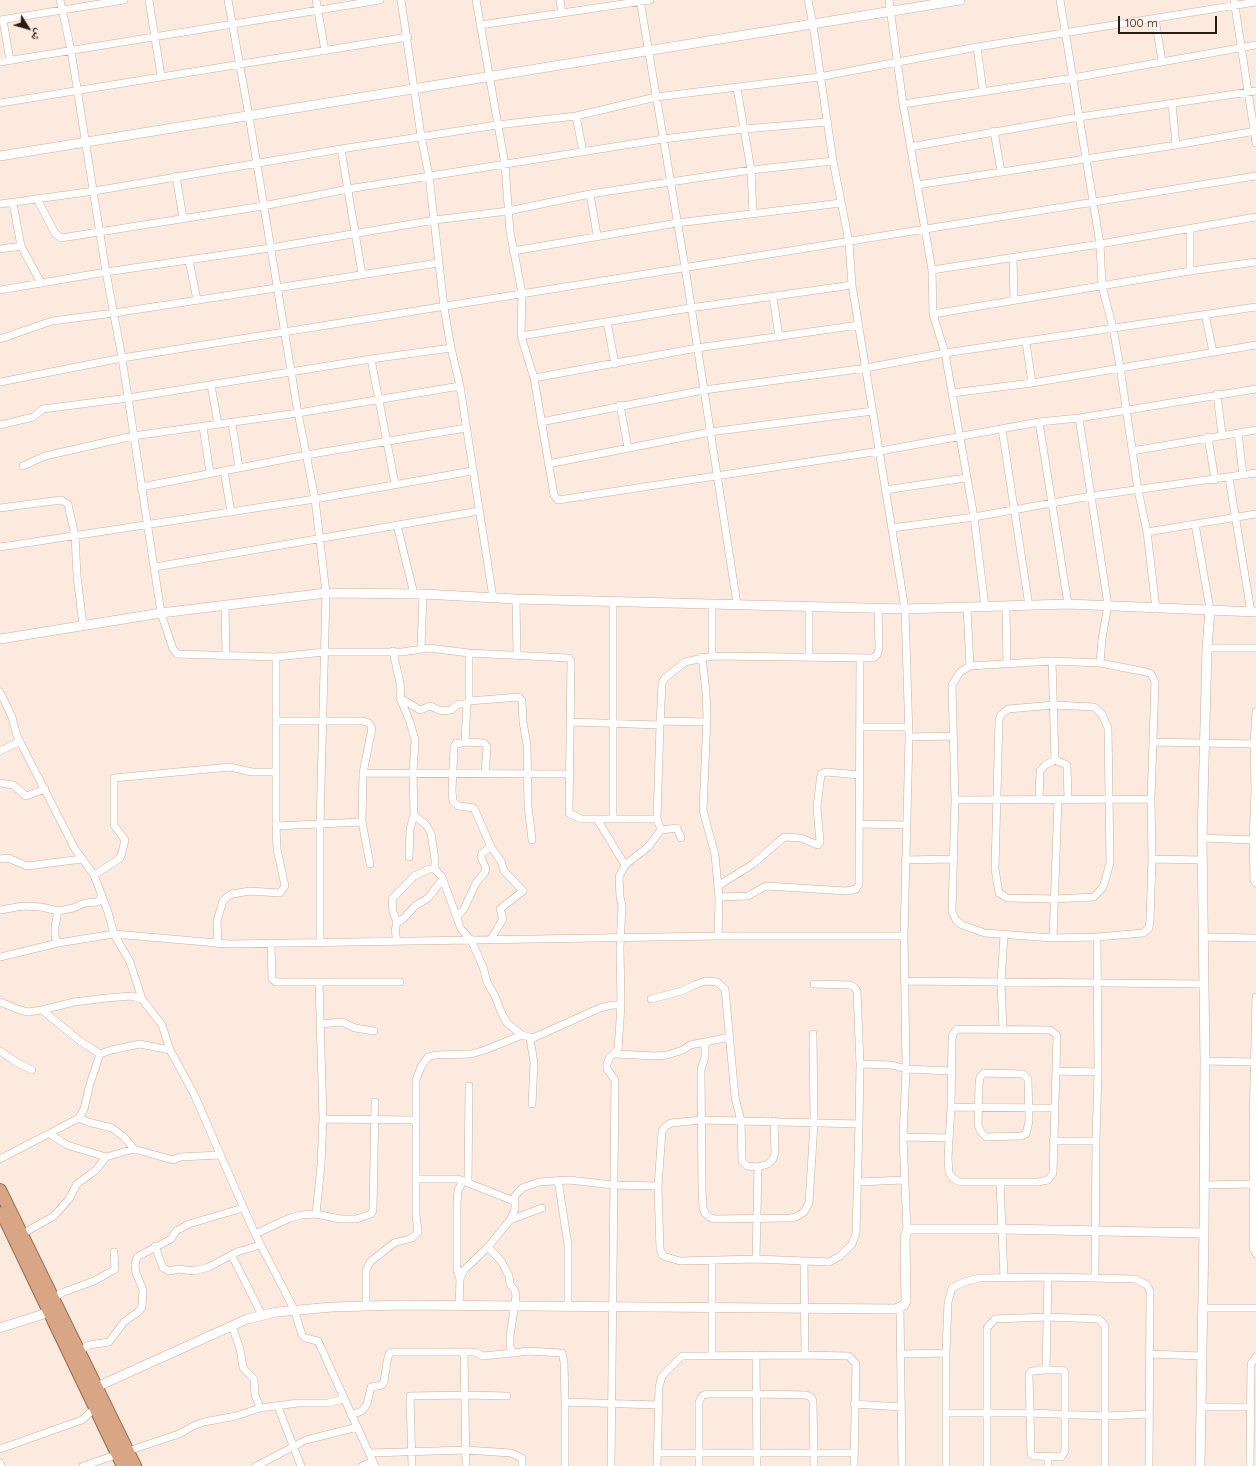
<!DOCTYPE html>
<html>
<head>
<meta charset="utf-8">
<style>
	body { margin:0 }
	#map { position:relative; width:1256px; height:1466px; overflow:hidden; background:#fdeade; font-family:Quicksand,"Noto Naskh Arabic",sans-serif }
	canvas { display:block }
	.north { position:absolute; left:8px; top:8px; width:40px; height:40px; -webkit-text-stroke:3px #fdeade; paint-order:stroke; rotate:127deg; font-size:11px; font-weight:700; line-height:16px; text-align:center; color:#271c15 }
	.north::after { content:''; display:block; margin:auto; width:14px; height:18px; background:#271c15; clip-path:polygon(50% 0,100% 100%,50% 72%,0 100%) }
	.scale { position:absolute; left:1118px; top:16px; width:99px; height:18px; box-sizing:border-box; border:2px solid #271c15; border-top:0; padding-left:5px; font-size:12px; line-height:14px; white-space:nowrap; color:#271c15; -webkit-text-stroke:3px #fdeade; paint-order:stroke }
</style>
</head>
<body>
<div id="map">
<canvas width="1256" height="1466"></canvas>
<div class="north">ش</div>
<div class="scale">100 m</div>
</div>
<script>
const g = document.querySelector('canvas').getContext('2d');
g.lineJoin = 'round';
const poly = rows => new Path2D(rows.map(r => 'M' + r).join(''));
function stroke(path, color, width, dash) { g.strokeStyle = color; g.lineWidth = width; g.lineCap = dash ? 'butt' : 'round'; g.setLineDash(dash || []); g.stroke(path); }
const minor = poly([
	[60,0,71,50,106,272,122,358,161,613,173,649,177,654,276,657,324,652,402,652,429,648,469,653,569,658,571,661,569,813,581,819,657,819],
	[149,0,161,76],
	[228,0,249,116,298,413,315,499,326,593,320,825,320,942],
	[316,0,325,51],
	[401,0,421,136,429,176,444,307,451,348,460,386,493,598],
	[476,0,505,165,510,232,522,293,521,336,534,378,554,495,558,500,880,451,1039,422,1079,418,1256,389],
	[560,0,562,13],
	[640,0,685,267,737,604],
	[808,0,813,25,833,161,849,242,852,285,905,609,909,737,904,936,906,1069,903,1137,907,1231],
	[889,0,903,104,932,270,933,314,945,353,974,517,985,607],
	[1060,0,1100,244,1102,286,1113,328,1120,367,1138,490,1147,532,1156,609],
	[1234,0,1256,143],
	[1155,18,1162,61],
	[0,20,124,0],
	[3,20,10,60],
	[480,25,650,0],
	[977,47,983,91],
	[0,62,380,0],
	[737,88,751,170,753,213],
	[0,103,408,37],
	[903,104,1073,78,1256,45],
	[1172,104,1176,145],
	[576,116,583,152],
	[994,131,1001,172],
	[910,147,1079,117,1256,91],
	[341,149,362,274],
	[176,176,183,218],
	[917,185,1176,145,1256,131],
	[590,194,597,235],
	[37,199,55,233,61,238,263,206,348,189,663,139,744,129,827,122],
	[13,203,21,246,41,283],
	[0,204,94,191,341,149,497,125,576,116,656,97,819,77,977,47,1256,2],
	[1190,229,1190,271],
	[0,249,21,246],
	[513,251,677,223,841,203],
	[1013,258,1014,300],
	[189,260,197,300],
	[932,270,1100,244,1256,217],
	[0,290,106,272,270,248,435,220,508,211,590,194,670,182,751,170,833,161],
	[773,297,779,337],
	[933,314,1190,271,1256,262],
	[1205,314,1213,352],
	[607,322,615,364],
	[521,336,690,308,852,285],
	[0,339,52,321,114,313,438,263],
	[1026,342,1032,383],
	[371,359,395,484],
	[534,378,697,348,859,325],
	[0,382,122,358,1256,176],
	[211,385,218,424],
	[952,393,1032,383,1256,345],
	[1217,394,1222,435],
	[620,405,628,448],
	[1079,418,1108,605,1102,639,1100,663],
	[541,422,704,390,866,368,945,353,1256,307],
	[1039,422,1068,604],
	[232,423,239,468],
	[0,425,33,417,43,409,128,398,371,359,451,348],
	[203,427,210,473],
	[1002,429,1029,606],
	[1238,433,1243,475],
	[1208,437,1215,480],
	[1132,451,1256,430],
	[548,464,710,432,873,411],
	[23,466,45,456,133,436,298,413,460,386],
	[224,471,231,512],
	[1229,478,1251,612],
	[141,487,306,455,466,428],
	[885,490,966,478],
	[0,508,61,500,68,504,75,536,77,576,83,625],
	[1195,524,1210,609],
	[397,525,414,594],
	[892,528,974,517,1091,496,1256,473],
	[1147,532,1256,514],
	[0,547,315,499,472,471],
	[155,567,479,511],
	[516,599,517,655],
	[809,606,809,656],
	[225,607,226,656],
	[1006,607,1007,663],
	[967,608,970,666],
	[1207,648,1256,648],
	[421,649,423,594],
	[393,651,401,688,400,698,410,722,415,740,413,773,414,815,410,829,409,857],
	[469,653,469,701,467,704,465,742,484,743,487,747,485,774],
	[712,656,712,604],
	[702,657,706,692,707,717,703,810,715,855,719,897,718,936],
	[1052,661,1100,663,1146,672,1151,674,1155,682,1151,799,1152,859,1150,921,1149,928,1143,933,1097,937,1053,938,985,933,962,925,956,920,952,912,955,800,952,685,960,672,970,666,1052,661],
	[1052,661,1055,760],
	[0,692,12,717,17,736,75,849,94,875,108,912,114,934,130,962,142,999,162,1025,170,1050,194,1094,255,1234,294,1309,302,1335,305,1338,318,1341,375,1466],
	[400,698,420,710,430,706,442,711,451,710,458,704,467,704],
	[469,701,519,697,522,701,523,722,527,745,528,806,532,840],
	[1054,705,1094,707,1102,714,1108,728,1110,863,1106,877,1103,887,1094,897,1054,899,1007,898,999,893,995,869,999,720,1001,715,1008,709,1054,705],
	[1256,712,1254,744,1255,789,1253,840,1254,880,1256,883],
	[660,721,706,722],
	[571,722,660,725],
	[861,727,908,727],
	[909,737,953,736],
	[465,742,458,744,456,743,454,747,452,790,453,802,459,806,474,808,491,847,501,861,504,871,523,891,500,909,503,919,491,939],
	[1153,742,1254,744],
	[0,751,20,741],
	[363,773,569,774],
	[0,783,13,785,26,796,45,789],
	[955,800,1151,799],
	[1039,800,1040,771,1045,765,1055,760,1067,765,1068,799],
	[414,815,426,825,431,833,435,860,435,869],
	[597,819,625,865],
	[613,819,613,601],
	[362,822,370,864],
	[861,824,906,825],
	[276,826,362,822,363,773,372,728,369,723,363,721,276,721],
	[681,838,677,828,661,830,657,819,660,725,662,683,665,678,685,662,712,656,873,658,877,655,879,649,878,608],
	[1202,838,1253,840],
	[0,859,8,858,27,866,82,859],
	[1152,859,1202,860],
	[905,860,953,859],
	[94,875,119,859,121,856,125,840,114,825,114,778,230,767,252,772,276,772],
	[718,886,753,864,784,837,801,838,818,845,820,842,817,807,821,774,826,772,860,775],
	[719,897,748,896,766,886,847,891,856,889,859,884,860,658],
	[0,910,23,906,41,907,58,911,73,908,85,903,98,902,101,897],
	[58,911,55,927,55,937,58,943],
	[457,916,464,909,476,883,485,872,486,869,481,857,482,853,491,847],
	[397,922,403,919,415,906,428,898,443,879],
	[1203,937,1256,938],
	[1053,938,1058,800],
	[397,941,395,931,397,922,393,912,392,899,414,876,429,869,435,869,442,877,461,929,471,940,483,967,487,982,495,996,502,1014,507,1023,522,1035],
	[271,943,272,979,276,982,400,982],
	[218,944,217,921,223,901,227,897,232,894,250,891,280,893,285,886,277,849,276,826,276,657],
	[0,957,58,943,114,934,229,944,718,936,904,936],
	[904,981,1204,984],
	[814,984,850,985,854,987,857,991,860,1064,859,1124,856,1234,852,1244,840,1256,829,1262,756,1259,680,1261,663,1256,660,1249,658,1186,662,1131,666,1126,671,1123,702,1120,859,1124],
	[1256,997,1253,1123,1253,1248,1256,1254],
	[651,999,682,991,694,985,705,981,717,982,725,989,735,1097,741,1121,742,1161,747,1166,758,1167,756,1259],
	[0,1002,20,1010,28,1012,42,1010,80,1041,100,1054],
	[42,1010,74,1002,107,998,131,996,142,999],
	[320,1024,342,1022,355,1028,374,1031],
	[957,1029,1050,1030,1057,1035,1053,1173,1048,1180,1038,1182,960,1182,954,1179,949,1173,948,1158,951,1107,952,1040,953,1034,957,1029],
	[1003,1030,1001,982,1004,935],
	[530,1038,534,1063,532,1104],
	[705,1042,705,1057,701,1070,702,1191,703,1208,705,1213,709,1217,714,1219,790,1218,796,1217,804,1212,809,1203,814,1123,813,1034],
	[0,1051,16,1062,32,1070],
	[100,1054,111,1050,140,1044,170,1050],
	[616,1054,655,1056,667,1055,683,1050,690,1045,730,1037],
	[1205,1061,1253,1062],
	[860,1064,892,1065,906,1069,951,1071],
	[1056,1071,1098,1072],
	[984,1073,1023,1074,1028,1079,1029,1121,1026,1134,1021,1136,986,1137,981,1132,978,1125,979,1085,980,1077,984,1073],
	[951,1107,1054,1108],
	[79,1118,88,1122,112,1128,124,1137,134,1149,173,1160,180,1157,220,1155],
	[323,1119,416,1120],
	[50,1134,67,1145,106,1157],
	[903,1137,949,1138],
	[1053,1141,1096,1141],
	[0,1159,79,1118,84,1109,90,1084,100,1054],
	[758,1167,768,1164,773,1159,775,1153,774,1121],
	[416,1179,458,1179,514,1201],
	[558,1180,568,1245,568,1306],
	[858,1182,904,1180],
	[1000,1182,1004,1278],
	[468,1183,469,1086],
	[1205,1185,1253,1184],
	[316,1214,321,1165,323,1119,319,982],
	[510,1220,542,1208],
	[22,1234,54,1216,69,1199,77,1184,96,1170,106,1157,134,1149],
	[255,1234,290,1218,301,1215,316,1214,340,1219,356,1219,371,1214,373,1210,375,1102],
	[155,1246,163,1268,170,1271,178,1269,194,1271,209,1267,237,1252,260,1245],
	[488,1247,501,1261,509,1276,510,1284,515,1291,516,1296,510,1336,510,1346,513,1353,528,1351,562,1353,564,1362,565,1402,658,1405],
	[232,1256,262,1315],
	[712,1260,712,1355],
	[1095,1278,1096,1141,1098,1072,1097,937],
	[460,1279,457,1271,457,1203,458,1190,463,1181],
	[54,1297,64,1292,94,1281,112,1271,115,1269,114,1252],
	[366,1305,366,1270,370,1262,394,1243,412,1238,418,1232,416,1215,416,1080,421,1067,428,1057,435,1055,471,1054,485,1050,522,1035,533,1038,600,1008,612,1005,621,1005],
	[459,1306,460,1279,464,1270,488,1247,510,1220,515,1209,515,1196,522,1188,539,1182,569,1180,613,1185,658,1186],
	[900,1308,902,1466],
	[1203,1308,1256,1308],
	[232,1326,240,1349,243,1368,254,1379,255,1395,260,1408],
	[80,1351,89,1345,109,1342,124,1322,138,1312,142,1307,143,1290,136,1273,135,1265,137,1257,171,1239,176,1231,189,1224,243,1208],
	[901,1354,946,1353],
	[1150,1354,1201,1356],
	[756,1355,757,1466],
	[805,1355,849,1356,856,1364,854,1466],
	[1046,1370,1062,1370,1065,1372,1065,1451,1061,1457,1034,1456,1031,1454,1029,1374,1032,1371,1046,1370],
	[1046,1370,1048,1277],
	[565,1402,565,1466],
	[854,1404,901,1407],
	[278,1407,301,1466],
	[1202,1407,1250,1407],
	[946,1413,1030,1413,1106,1416,1149,1414],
	[351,1415,362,1411,367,1404,371,1387,382,1385,384,1382,387,1362,389,1354,392,1352,464,1352],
	[0,1449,82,1420,97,1406],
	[370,1453,466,1450,511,1453,522,1458,522,1466],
	[657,1453,854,1453],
	[0,1463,1,1466],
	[83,1466,179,1434,193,1426,204,1422,236,1416,260,1408,298,1403,328,1403,343,1399],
	[256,1466,306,1440,357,1427],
	[362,1466,373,1462],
	[412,1466,410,1396,466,1395,507,1396],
	[466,1466,464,1352,475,1352,483,1356,513,1353],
	[611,1466,615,1080,607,1069,607,1064,610,1057,618,1050,621,1005,620,948,622,905,620,897,619,877,625,865,648,847,661,830],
	[657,1466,659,1387,662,1376,682,1356,805,1355,804,1261],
	[699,1466,699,1402,702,1396,707,1394,756,1394,806,1395,811,1397,813,1401,814,1466],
	[946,1466,946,1353,948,1302,952,1288,964,1282,979,1278,1048,1277,1135,1279,1147,1285,1150,1291,1149,1466],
	[987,1466,987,1328,995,1319,1047,1317,1099,1319,1105,1326,1105,1466],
	[1048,1466,1048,1457],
	[1250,1466,1251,1364,1256,1357]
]);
const tertiary = poly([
	[0,156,960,0],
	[0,639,161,613,326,593,423,594,516,599,905,609,1068,604,1256,612],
	[0,1328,50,1312],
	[92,1389,247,1319,277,1312,332,1307,403,1305,895,1309,904,1305,906,1301,905,1237,907,1231,911,1229,1002,1229,1204,1233],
	[1200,1466,1204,1233,1205,1061,1202,838,1207,648,1210,609]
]);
const trunk = poly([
	[0,1190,135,1466],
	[2,1213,123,1466]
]);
stroke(minor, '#ccae9b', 8);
stroke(tertiary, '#ccae9b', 10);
stroke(trunk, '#946749', 14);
stroke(minor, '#fff', 7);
stroke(tertiary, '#fff', 9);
stroke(trunk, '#d8a684', 12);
</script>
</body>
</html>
